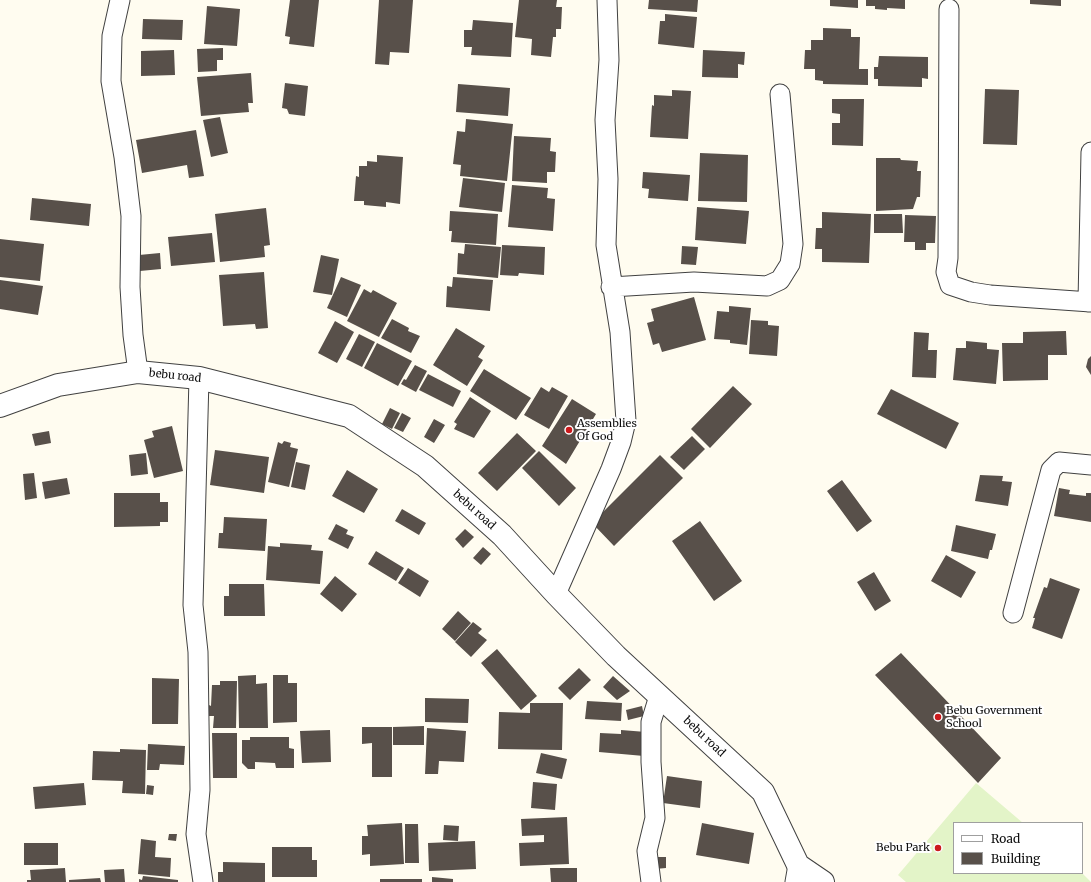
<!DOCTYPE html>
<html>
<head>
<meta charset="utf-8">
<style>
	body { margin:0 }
	#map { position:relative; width:1091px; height:882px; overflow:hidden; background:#fffcf0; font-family:Merriweather,serif }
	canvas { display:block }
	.legend { position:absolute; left:953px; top:822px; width:130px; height:52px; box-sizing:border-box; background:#fff; border:1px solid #9f9f9f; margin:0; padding:5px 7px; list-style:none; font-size:12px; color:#0e0e0e }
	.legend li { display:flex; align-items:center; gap:8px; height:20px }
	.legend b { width:20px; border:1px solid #9f9f9f }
</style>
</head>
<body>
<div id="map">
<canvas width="1091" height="882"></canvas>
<ul class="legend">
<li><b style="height:5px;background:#fff"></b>Road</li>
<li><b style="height:11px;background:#58504a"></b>Building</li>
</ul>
</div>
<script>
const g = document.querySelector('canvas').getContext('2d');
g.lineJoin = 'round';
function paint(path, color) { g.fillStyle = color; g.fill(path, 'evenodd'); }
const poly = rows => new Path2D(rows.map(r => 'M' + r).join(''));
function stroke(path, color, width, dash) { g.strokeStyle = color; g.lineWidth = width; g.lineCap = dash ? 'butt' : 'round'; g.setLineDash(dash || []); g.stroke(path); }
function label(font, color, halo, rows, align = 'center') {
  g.font = font + ' Merriweather,serif'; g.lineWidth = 4; g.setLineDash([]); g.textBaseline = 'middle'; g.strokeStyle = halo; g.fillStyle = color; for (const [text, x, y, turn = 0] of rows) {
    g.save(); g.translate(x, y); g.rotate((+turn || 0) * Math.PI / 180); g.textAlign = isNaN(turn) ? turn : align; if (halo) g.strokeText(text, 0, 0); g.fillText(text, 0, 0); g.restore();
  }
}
paint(poly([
	[976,783,1023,823,954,823,954,873,1082,873,1091,882,906,882,898,875]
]), '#e3f4c8');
paint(poly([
	[290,0,319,0,314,47,289,44,290,37,285,36],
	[379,0,413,0,409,53,390,52,389,65,375,64],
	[519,0,557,0,556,7,562,7,561,29,556,29,556,37,553,37,551,57,531,55,532,39,515,37],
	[649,0,698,0,697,12,648,9],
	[830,0,858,0,858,8,830,6],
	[866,0,905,0,905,9,887,8,887,10,875,9,875,6,866,6],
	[1030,0,1061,0,1061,6,1030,4],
	[207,6,240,9,237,46,204,44],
	[665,14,697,17,694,48,658,44,660,21,665,21],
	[143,19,183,20,182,40,142,39],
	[473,20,513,23,511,57,471,55,472,47,464,47,464,30,472,30],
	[823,28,851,29,851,37,860,37,859,69,868,69,868,85,823,84,823,81,815,80,815,69,804,69,805,50,811,50,811,40,823,40],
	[223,48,223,60,217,60,217,71,198,72,197,49],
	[174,50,175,75,141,76,141,51],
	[703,50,745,52,744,65,738,64,738,78,702,77],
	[879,56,928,57,928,79,922,78,922,87,878,86,878,79,874,79,874,67,878,67],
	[251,73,253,103,248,103,249,112,201,116,197,77],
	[285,83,308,86,305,116,289,114,287,109,282,108],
	[458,84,510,88,508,116,456,112],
	[985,89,1019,90,1017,145,983,144],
	[672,90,691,91,688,139,650,137,652,105,654,106,654,95,672,96],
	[832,99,864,99,863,146,832,145,832,123,840,123,840,114,832,113],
	[220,117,228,153,211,157,203,120],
	[466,119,513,124,507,181,460,176,461,165,453,164,457,131,465,132],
	[196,130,204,176,189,178,187,165,142,173,136,140],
	[514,136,551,138,550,151,556,152,555,172,547,172,547,183,512,181],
	[700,153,748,155,747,202,698,201],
	[377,155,403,157,400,204,386,202,386,207,364,205,364,201,354,201,356,176,359,177,359,166,367,166,367,161,377,162],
	[876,158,900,158,901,160,918,161,917,171,921,171,920,197,917,197,913,209,876,211],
	[643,172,690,175,688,201,648,198,649,189,642,188],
	[463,178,505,183,502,212,459,207],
	[512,185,548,188,547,198,555,199,553,231,508,227],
	[32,198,91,204,89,226,30,220],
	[697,207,749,211,746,244,695,240],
	[266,208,270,245,264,246,265,257,220,262,215,214],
	[450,211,498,214,496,245,451,242,452,231,449,231],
	[822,212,871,214,869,263,822,262,822,249,815,249,816,228,822,228],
	[874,214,902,214,903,233,874,233],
	[905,215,936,216,935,243,926,243,926,250,915,250,915,242,904,242],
	[212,233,215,262,171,266,168,237],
	[0,239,44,244,40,281,0,277],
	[465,244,501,247,498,278,457,274,458,253,464,254],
	[502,245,545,247,544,275,519,273,518,276,500,275],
	[682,246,698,247,696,265,681,264],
	[160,253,161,269,140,271,139,255],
	[321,255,339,259,332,295,313,292],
	[264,272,268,328,256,329,255,324,223,326,219,275],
	[341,277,361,285,347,317,327,308],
	[453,277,493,280,490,311,446,307,447,286,452,287],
	[0,280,43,286,38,315,0,309],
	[364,289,371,293,373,290,397,303,379,337,347,321],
	[694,297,706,340,662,352,659,343,653,345,647,323,654,321,651,309],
	[729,306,751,308,747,345,730,343,730,340,714,339,717,311,729,312],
	[392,319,409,328,408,331,420,336,411,353,381,338],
	[751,320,768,321,768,325,779,326,777,356,749,354],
	[335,321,354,332,337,363,318,353],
	[456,328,485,346,478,357,483,360,467,386,433,365],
	[1066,331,1067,355,1048,355,1048,380,1003,381,1002,343,1023,343,1023,332],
	[914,332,929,333,928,350,937,350,936,378,912,377],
	[359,334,375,342,362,367,346,359],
	[966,341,987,343,987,349,999,350,996,384,953,380,956,348,966,348],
	[377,343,412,361,398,386,364,368],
	[1091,356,1091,375,1086,367,1088,359],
	[415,365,427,371,416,392,401,384,404,379,406,380],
	[484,369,531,398,516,420,470,391],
	[428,374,461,391,453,407,419,390],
	[733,386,752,404,710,448,691,429],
	[541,387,549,392,552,387,568,396,549,429,524,415],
	[891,389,959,423,946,449,877,414],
	[470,397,491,411,474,438,454,429,457,424,454,422],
	[572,399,596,414,566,464,542,446],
	[390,408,400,413,392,429,382,424],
	[402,413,411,418,403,432,394,428],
	[434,419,445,425,434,443,424,437],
	[172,426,183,471,154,478,144,440,154,437,152,431],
	[49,431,51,443,35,446,32,434],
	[517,433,536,451,497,491,478,473],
	[692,436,705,449,684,470,670,457],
	[284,441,291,443,290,447,298,449,289,487,268,482,278,442,282,444],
	[215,450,269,457,264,493,210,485],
	[539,451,576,488,559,506,522,468],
	[146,453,148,474,131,476,129,455],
	[660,455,683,478,614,546,592,523],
	[296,462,310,465,305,490,291,487],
	[347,470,378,489,364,513,332,496],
	[34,473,37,498,25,500,23,474],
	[980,475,1003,476,1002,481,1012,482,1008,506,975,501],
	[67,478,70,494,45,499,42,482],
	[842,480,872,521,857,532,827,491],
	[1059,488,1070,490,1069,494,1086,496,1086,493,1091,493,1091,522,1054,516],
	[114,493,160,493,160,502,168,502,168,522,160,522,160,526,114,527],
	[402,509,426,523,419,535,395,521],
	[224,517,267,519,265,551,218,548,219,533,223,533],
	[700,521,742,581,714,601,672,541],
	[336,524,348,530,346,534,354,537,348,549,328,539],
	[956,525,996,534,992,550,990,550,988,559,951,551],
	[465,529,474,537,463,548,455,539],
	[280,543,312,545,311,550,323,551,320,584,266,580,268,546,280,547],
	[483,547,491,554,481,565,473,558],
	[376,551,404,568,396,581,368,564],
	[946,555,976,572,961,598,931,581],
	[408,568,429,581,420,597,398,583],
	[874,572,891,601,875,611,857,582],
	[335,576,357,594,342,612,320,594],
	[1050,578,1080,589,1062,639,1032,628,1035,618,1033,618,1044,587,1047,588],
	[229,584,264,584,265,616,224,616,224,596,229,596],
	[458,611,471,623,455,641,442,629],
	[473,622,482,629,478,633,487,640,471,657,455,642],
	[497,649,537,696,521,710,481,663],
	[901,653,1001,758,978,783,875,675],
	[579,668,591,680,570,700,558,688],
	[256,675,256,684,267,683,268,728,239,728,238,676],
	[273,675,288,675,288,683,297,683,297,722,273,723],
	[613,676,630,691,617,700,603,687],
	[152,678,179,679,178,724,152,724],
	[220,681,237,681,236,728,213,728,214,716,209,716,209,705,211,706,212,685,220,685],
	[425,698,469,699,468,723,425,722],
	[587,701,622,703,621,721,585,719],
	[530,703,563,703,562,750,498,749,499,712,530,713],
	[642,706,644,716,628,720,626,710],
	[424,726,424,745,393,745,393,727],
	[362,727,392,727,392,777,372,777,372,743,362,744],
	[427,728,466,731,464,762,439,761,438,774,425,774],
	[330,730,331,762,302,763,300,731],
	[621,730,646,732,644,756,599,752,600,733,621,734],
	[212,733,237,733,237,778,213,778],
	[250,737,289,737,289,748,294,749,294,768,276,768,275,763,255,762,255,769,248,769,242,763,242,740,250,740],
	[148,744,185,746,184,765,160,764,159,770,147,770],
	[120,749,146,750,145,794,122,793,123,781,92,780,93,751,120,752],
	[541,753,567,759,562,779,536,773],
	[667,776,702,781,700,808,663,803],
	[533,782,557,784,555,810,531,808],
	[84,783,86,805,35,809,33,787],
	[147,785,154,786,153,795,146,794],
	[567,817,569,864,520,866,519,843,544,842,544,835,522,836,521,819],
	[402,823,404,864,370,866,370,854,362,855,362,836,368,836,367,825],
	[702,823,754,833,749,864,696,855],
	[405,824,418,824,419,863,405,863],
	[444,825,459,826,458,841,443,840],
	[169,834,177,834,176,841,168,840],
	[141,839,156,841,155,857,171,858,170,877,138,874],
	[475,841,476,869,429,871,428,843],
	[24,843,58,843,58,865,24,865],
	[272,847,312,847,312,860,317,860,317,877,272,877],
	[654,857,666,857,666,868,655,869],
	[223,862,265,863,265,882,218,882,218,872,223,872],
	[65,868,66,882,27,882,27,880,31,880,30,870],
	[550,868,577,868,577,882,551,882],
	[124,869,125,882,105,882,104,870],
	[143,876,178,880,178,882,139,882,139,879,142,880],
	[432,877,453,879,453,882,432,882],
	[100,878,101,882,69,882,69,880],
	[380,879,422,879,422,882,380,882]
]), '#58504a');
const minor = poly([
	[120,0,112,36,111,81,124,157,131,216,130,287,133,335,138,372],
	[949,9,948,258,946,272,950,285,971,292,990,295,1091,302],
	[611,287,694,282,767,286,780,280,790,264,793,244,780,94],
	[1088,302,1091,152],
	[199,378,193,605,198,652,200,790,196,834,203,882],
	[556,594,611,469,621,442,626,421,620,332,606,245,608,179,605,120,609,60,607,0],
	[1013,613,1051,470,1059,462,1091,465],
	[651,882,647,851,655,818,651,762,651,722,659,696],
	[795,882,798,865]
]);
const tertiary = poly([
	[0,406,58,385,138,372,199,378,349,416,425,466,502,535,556,594,616,656,763,792,798,865,823,882]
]);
stroke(minor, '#414141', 21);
stroke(tertiary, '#414141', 24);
stroke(minor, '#fff', 19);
stroke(tertiary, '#fff', 22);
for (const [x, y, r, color] of [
	[569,430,4,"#cb1a1d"],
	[938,717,4,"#cb1a1d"],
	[938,848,4,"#cb1a1d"]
]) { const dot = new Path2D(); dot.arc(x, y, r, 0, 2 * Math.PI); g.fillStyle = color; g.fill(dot); stroke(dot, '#fff', 1.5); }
label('11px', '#0e0e0e', '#fff', [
	["bebu road",175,376,6],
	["bebu road",474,510,42],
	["bebu road",704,737,43]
]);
label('11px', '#0e0e0e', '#fff', [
	["Assemblies",577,424],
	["Of God",577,437],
	["Bebu Government",946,711],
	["School",946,724],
	["Bebu Park",930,848,"right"]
], 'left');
</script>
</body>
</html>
